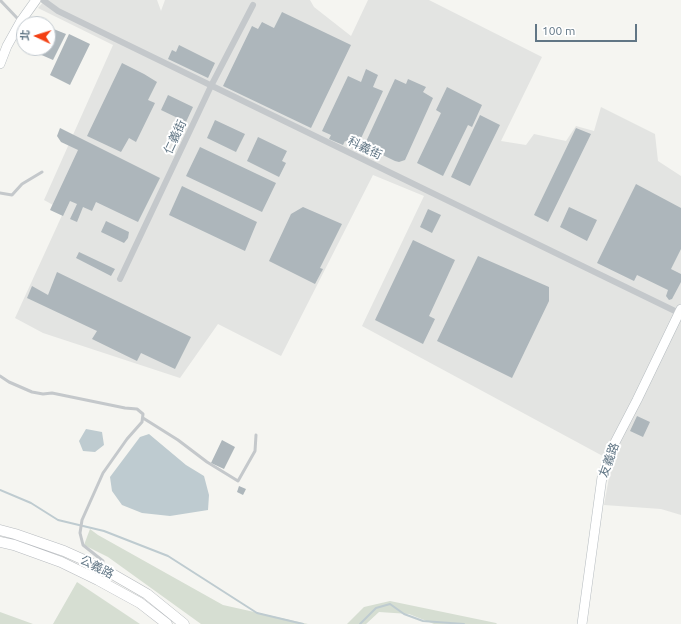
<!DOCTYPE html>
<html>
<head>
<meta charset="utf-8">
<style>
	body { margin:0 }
	#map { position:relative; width:681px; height:624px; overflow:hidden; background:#f5f5f1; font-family:Ubuntu,"Noto Sans TC",sans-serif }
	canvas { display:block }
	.north { position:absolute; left:16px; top:16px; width:40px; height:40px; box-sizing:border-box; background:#fff; border:1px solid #c0c8ce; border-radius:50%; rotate:274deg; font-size:11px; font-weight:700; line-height:16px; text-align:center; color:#617685 }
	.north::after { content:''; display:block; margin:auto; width:14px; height:18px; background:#f34013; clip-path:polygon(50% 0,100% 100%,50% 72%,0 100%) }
	.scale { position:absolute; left:535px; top:24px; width:102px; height:18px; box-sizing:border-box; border:2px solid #617685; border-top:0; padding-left:5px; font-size:12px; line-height:14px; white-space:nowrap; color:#617685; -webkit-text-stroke:3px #fff; paint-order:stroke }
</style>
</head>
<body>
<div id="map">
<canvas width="681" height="624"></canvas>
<div class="north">北</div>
<div class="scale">100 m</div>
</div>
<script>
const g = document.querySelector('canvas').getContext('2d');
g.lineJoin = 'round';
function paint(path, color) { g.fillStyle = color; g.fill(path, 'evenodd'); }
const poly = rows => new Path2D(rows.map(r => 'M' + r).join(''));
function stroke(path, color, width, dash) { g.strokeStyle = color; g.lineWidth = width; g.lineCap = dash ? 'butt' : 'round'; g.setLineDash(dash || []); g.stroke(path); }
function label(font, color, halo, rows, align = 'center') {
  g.font = font + ' Ubuntu,"Noto Sans TC",sans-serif'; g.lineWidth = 4; g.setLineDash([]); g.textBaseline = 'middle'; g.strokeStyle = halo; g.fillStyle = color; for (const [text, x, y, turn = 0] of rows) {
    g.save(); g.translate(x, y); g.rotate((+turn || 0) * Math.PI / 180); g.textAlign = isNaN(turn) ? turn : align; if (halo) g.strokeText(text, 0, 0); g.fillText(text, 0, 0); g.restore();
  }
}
paint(poly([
	[45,0,157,0,161,11,165,0,310,0,314,7,351,36,368,0,429,0,542,57,501,141,526,145,534,134,566,141,576,126,594,131,601,107,655,134,658,161,681,176,681,515,661,509,604,505,612,461,362,326,424,196,373,175,281,356,218,324,180,378,43,333,15,318,64,211,44,200,113,45,38,8]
]), '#e3e4e2');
paint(poly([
	[90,529,98,535,223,605,308,624,201,624,108,557,84,545],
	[77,582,140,624,53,624],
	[390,601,496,623,497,624,434,624,409,614,379,612,366,624,347,624,364,607],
	[0,612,33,624,0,624]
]), '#d6ded2');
paint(poly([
	[86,429,102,432,104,445,95,452,83,451,79,441],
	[149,434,186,465,204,476,209,495,208,510,170,516,142,513,122,505,112,491,110,477,140,437]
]), '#becbd0');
stroke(poly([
	[0,490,31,503,58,520,104,531,168,556,257,613,303,624],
	[360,624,376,608,390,604,404,614,423,621,464,624]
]), '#becbd0', 2);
paint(poly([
	[282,12,351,45,311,128,223,86,252,26,258,29,262,22,274,28],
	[51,28,66,34,53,60,37,53,39,48,48,48,48,29],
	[69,34,90,44,70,85,50,75],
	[179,45,215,63,208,78,168,59,172,50,176,52],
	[122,63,144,74,157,82,148,100,155,103,136,142,129,138,121,152,87,136],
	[366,69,378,75,373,87,383,91,357,147,345,141,343,145,329,139,331,135,322,131,348,76,361,82],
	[395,79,406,84,408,79,426,87,423,92,433,98,405,160,399,162,395,161,364,146],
	[447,87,482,105,472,127,468,125,443,176,417,163,441,113,436,110],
	[168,95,193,107,186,122,161,110],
	[480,115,500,125,470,186,451,177],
	[215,120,245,134,236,152,207,138],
	[60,128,160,178,138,222,96,202,92,211,83,207,77,222,70,219,77,204,70,201,63,216,50,210,78,150,61,142,57,136],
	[576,128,591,134,548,222,534,215],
	[258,137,287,151,282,161,286,163,279,177,247,161],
	[200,147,276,183,262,212,186,176],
	[636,184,681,208,681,249,671,269,681,274,681,282,672,299,669,300,666,296,668,290,637,275,634,281,597,263],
	[182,186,257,222,245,251,169,215],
	[303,207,342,224,320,268,323,269,315,284,269,261,291,214],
	[569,207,597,220,587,241,560,227],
	[428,209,441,215,432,233,420,227],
	[106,221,129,232,128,238,124,243,101,232],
	[413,240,455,260,429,316,435,319,423,344,375,320],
	[79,252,115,269,111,276,76,258],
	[478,256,549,287,549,301,512,378,437,341],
	[57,272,191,337,175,369,141,353,137,361,92,339,97,331,27,298,32,286,48,295],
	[637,416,650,422,643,437,630,431],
	[222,440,235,447,224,469,211,463],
	[239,486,246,489,243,495,237,492]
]), '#adb6bb');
const secondary = poly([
	[0,64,7,46,21,21,36,0],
	[582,624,602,477,610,452,637,400,681,309]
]);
const primary = poly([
	[0,530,15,534,64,551,102,568,147,594,184,624],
	[0,542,14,545,61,562,98,580,140,603,167,624]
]);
stroke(secondary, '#b6bcc0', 10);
stroke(primary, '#b7bbbf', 11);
stroke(poly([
	[0,0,19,20],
	[0,193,12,195,22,184,42,172],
	[0,376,9,382,32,392,43,394,52,393,125,408,137,409,143,414,142,422,127,439,103,473,82,520,80,533,83,545,103,561,102,568,99,578],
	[143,418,178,440,207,462,238,481,255,451,256,435]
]), '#c4c8cb', 3);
stroke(poly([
	[43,0,58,11,679,313],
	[120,279,211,86,253,5]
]), '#c4c8cb', 6);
stroke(secondary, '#fff', 9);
stroke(primary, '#fff', 10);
label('12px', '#617685', '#fff', [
	["仁義街",175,137,-65],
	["科義街",365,148,26],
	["友義路",609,460,-70],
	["公義路",97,567,27]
]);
</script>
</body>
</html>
